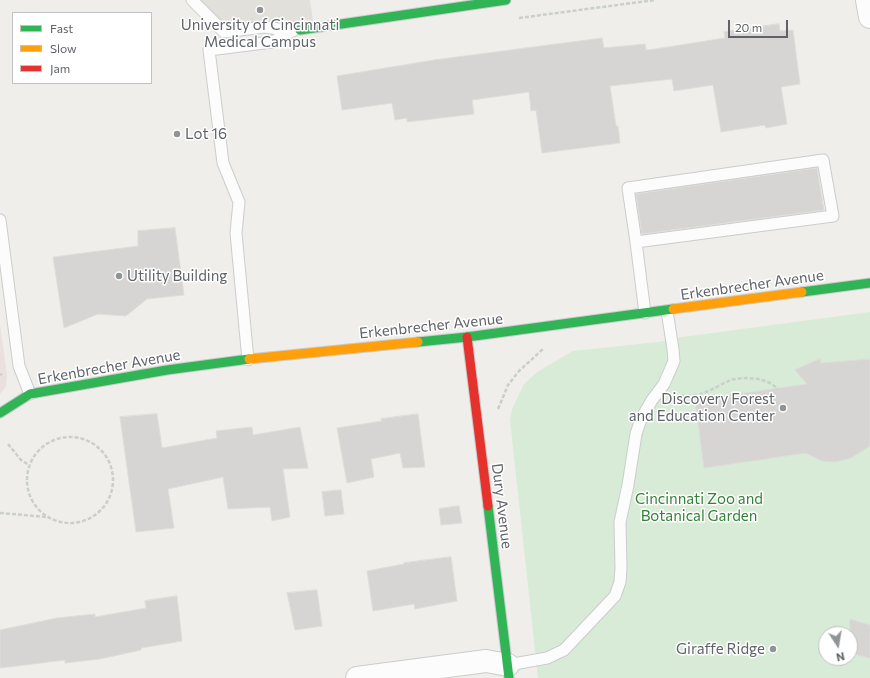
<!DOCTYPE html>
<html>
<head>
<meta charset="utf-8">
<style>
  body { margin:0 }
  #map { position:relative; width:870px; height:678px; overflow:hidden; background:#efeeea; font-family:Commissioner,sans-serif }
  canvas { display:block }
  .legend { position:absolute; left:12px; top:12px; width:140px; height:72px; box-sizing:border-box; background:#fff; border:1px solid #bfc1c3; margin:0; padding:5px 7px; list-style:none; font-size:12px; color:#5f6368 }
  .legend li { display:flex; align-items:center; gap:8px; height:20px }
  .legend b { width:20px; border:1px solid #bfc1c3 }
  .north { position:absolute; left:818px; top:626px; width:40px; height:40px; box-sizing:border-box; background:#fff; border:1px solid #bfc1c3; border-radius:50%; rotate:168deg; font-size:11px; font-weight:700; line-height:16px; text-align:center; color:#5f6368 }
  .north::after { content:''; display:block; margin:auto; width:14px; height:18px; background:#919496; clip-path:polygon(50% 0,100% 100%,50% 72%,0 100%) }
  .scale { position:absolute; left:728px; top:20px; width:60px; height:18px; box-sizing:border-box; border:2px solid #5f6368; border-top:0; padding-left:5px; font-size:12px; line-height:14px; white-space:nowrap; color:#5f6368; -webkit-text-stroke:3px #fff; paint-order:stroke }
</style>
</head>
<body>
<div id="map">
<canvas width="870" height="678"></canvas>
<ul class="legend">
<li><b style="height:5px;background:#30b455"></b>Fast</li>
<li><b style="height:5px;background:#ff9f0a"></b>Slow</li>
<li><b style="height:5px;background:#e5322d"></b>Jam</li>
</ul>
<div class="north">N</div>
<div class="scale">20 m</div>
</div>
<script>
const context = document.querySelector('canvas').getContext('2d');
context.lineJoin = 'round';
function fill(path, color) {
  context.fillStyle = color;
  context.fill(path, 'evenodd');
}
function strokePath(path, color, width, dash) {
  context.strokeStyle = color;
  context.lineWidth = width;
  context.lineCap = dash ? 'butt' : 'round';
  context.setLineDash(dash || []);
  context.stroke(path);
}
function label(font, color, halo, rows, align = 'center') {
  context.font = font + ' Commissioner,sans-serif';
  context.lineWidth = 3;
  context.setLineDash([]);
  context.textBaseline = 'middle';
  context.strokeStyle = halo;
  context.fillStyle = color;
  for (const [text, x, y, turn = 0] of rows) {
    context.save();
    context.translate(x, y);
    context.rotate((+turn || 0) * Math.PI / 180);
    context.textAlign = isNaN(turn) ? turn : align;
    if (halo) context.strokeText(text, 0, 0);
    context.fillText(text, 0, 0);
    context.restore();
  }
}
const education = new Path2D(`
  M197,0H310L313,21L232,32Z`);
const medical = new Path2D(`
  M0,325L7,375L6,386L0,394Z`);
const green = new Path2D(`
  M870,312V678H538L510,420L512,409L524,384L537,372L573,351L658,342L682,337ZM826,634H850V658H826Z`);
const building = new Path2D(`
  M779,24L780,31L793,30L800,84L781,87L787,124L766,128L765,125L721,132L713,85L674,91L672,79L610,86L616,126H618L620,143L542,153L536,110L531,111L529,92L472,100L474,114L407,122V118L395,120L392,103L342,110L337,76L434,60L602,38L604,48L645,44L646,50L655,49L725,38L724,32Z
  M817,168L824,210L642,234L636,194Z
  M175,228L184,295L147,299L126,316L98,314L64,328L53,257L138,246V231Z
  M820,359L821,363L870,359V446L851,458L835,462L822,461L806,453L704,468L695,400L807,384L795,370Z
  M157,414L162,448L217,438L216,431L252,427L253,435L300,427L308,468L283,469L290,517L272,521L270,507L228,509L223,477L168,489L174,528L136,532L120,417Z
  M418,414L425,467L403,468L400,453L371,459L374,477L347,483L337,428L382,421L381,419Z
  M341,490L344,514L325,516L322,492Z
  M459,506L462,523L441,525L439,509Z
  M451,557L457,601L415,609L414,604L373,611L367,571L404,564V563Z
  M317,590L322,626L295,630L287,593Z
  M177,596L182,641L141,648V650L100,659L65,663V660L0,668V630L57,618L95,614V617L146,608L145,601Z
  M850,619L870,625V658L850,653Z`);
const path = new Path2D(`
  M519,18L655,0
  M0,375L2,374
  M681,396C687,395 694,396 700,394C711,391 721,384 731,380C747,376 767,378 778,389
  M498,409L508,385L519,371L543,349
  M27 480a43 43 0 1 1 86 0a43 43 0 1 1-86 0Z
  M8,444L21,460L29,465
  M0,513L47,517`);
const lane = new Path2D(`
  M192,0L224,32L264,27L293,31
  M0,220L19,366L30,394
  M636,242L628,188L823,160L833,216L636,242L645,313
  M248,360L236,233L239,202L223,163L209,50L272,42L292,31
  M508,665L547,658L564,650L615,596L620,582L621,568L620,522L628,485L636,434L641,419L652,400L664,384L674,361L673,349L667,311`);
const street = new Path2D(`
  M867,0L870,17
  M357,678L486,661L508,665`);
const fast = new Path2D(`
  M300,30L506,0
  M802,292L870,283
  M418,342L467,337L673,309
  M0,413L30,394L167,370L249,359
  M488,506L509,678`);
const slow = new Path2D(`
  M673,309L802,292
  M249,359L418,342`);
const jam = new Path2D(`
  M467,337L488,506`);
const markers = [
  [260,10,4,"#919496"],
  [177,134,4,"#919496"],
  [119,276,4,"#919496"],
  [783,408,4,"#919496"],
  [773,649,4,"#919496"]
];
const poiNames = [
  ["University of Cincinnati",260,25,"center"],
  ["Medical Campus",260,42,"center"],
  ["Lot 16",185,134],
  ["Utility Building",127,276],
  ["Discovery Forest",775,399,"right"],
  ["and Education Center",775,416,"right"],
  ["Giraffe Ridge",765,649,"right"]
];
const streetNames = [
  ["Erkenbrecher Avenue",752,285,-8],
  ["Erkenbrecher Avenue",431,326,-6],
  ["Erkenbrecher Avenue",109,367,-10],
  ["Dury Avenue",502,506,83]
];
const parkNames = [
  ["Cincinnati Zoo and",699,499],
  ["Botanical Garden",699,516]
];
fill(education, '#e2e0da');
fill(medical, '#eae0de');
fill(green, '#d8ebd6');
fill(building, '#d6d5d3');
strokePath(building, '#deddd9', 1);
strokePath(lane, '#cbcccc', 13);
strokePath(street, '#cbcccc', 24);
strokePath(fast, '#cacacb', 11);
strokePath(slow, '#cacacb', 11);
strokePath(jam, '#cacacb', 11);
strokePath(path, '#cacfcc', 2.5, [4, 2]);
strokePath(lane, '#fdfcfc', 11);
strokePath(street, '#fdfcfc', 22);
strokePath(fast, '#30b455', 9);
strokePath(slow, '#ff9f0a', 9);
strokePath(jam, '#e5322d', 9);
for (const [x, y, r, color] of markers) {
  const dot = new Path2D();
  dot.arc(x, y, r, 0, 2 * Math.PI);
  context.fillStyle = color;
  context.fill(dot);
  strokePath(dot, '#fff', 1.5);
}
label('15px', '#5f6368', '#fff', poiNames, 'left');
label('15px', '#5f6368', '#fff', streetNames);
label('15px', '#348238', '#fff', parkNames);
</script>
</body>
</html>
